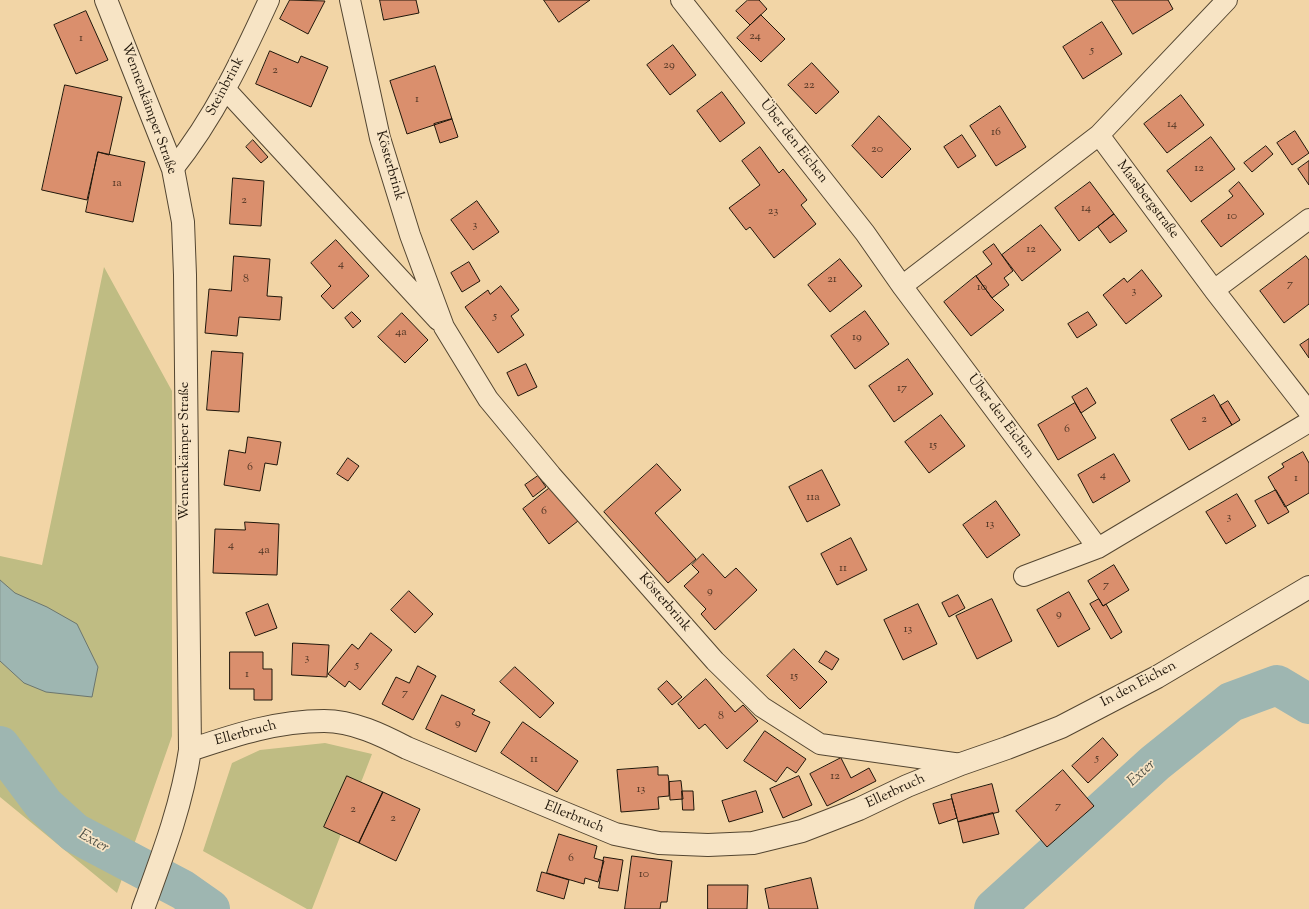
<!DOCTYPE html>
<html>
<head>
<meta charset="utf-8">
<style>
  body { margin:0 }
  canvas { display:block; background:#f2d5a6 }
</style>
</head>
<body>
<canvas width="1309" height="909"></canvas>
<script>
const context = document.querySelector('canvas').getContext('2d');
context.lineJoin = 'round';
function fill(path, color) {
  context.fillStyle = color;
  context.fill(path, 'evenodd');
}
function strokePath(path, color, width, dash) {
  context.strokeStyle = color;
  context.lineWidth = width;
  context.lineCap = dash ? 'butt' : 'round';
  context.setLineDash(dash || []);
  context.stroke(path);
}
function label(font, color, halo, rows, align = 'center') {
  context.font = font + ' "Sorts Mill Goudy",serif';
  context.lineWidth = 3.5;
  context.setLineDash([]);
  context.textBaseline = 'middle';
  context.strokeStyle = halo;
  context.fillStyle = color;
  for (const [text, x, y, turn = 0] of rows) {
    context.save();
    context.translate(x, y);
    context.rotate((+turn || 0) * Math.PI / 180);
    context.textAlign = isNaN(turn) ? turn : align;
    if (halo) context.strokeText(text, 0, 0);
    context.fillText(text, 0, 0);
    context.restore();
  }
}
const green = new Path2D(`
  M104,267L172,391V736L117,893L0,797V556L42,565Z
  M325,743L372,754L312,909H307L203,851L232,763L260,750Z`);
const water = new Path2D(`
  M0,580L15,593L47,607L77,624L98,667L92,697L46,692L24,683L0,661Z`);
const river = new Path2D(`
  M0,746L44,805L75,833L183,890L210,909
  M994,909L1155,763L1231,702L1277,685L1309,704`);
const building = new Path2D(`
  M290,0L325,1L308,34L280,19Z
  M380,0H416L419,13L384,20Z
  M544,0H590L559,22Z
  M748,0H759L767,9L750,25L736,11Z
  M1112,0H1168L1173,9L1133,34Z
  M86,11L108,60L76,74L54,25Z
  M761,15L785,39L761,62L737,38Z
  M1102,22L1122,54L1083,79L1063,47Z
  M673,45L696,75L670,95L647,65Z
  M270,51L298,63L301,56L328,67L311,107L256,84Z
  M812,63L839,92L816,114L788,85Z
  M435,66L452,119L407,134L390,81Z
  M65,85L122,97L109,155L98,152L87,200L42,190Z
  M722,92L745,123L720,142L697,111Z
  M1181,95L1204,125L1167,153L1144,124Z
  M1000,106L1026,147L996,166L970,126Z
  M879,116L911,149L882,178L852,146Z
  M452,119L458,137L440,143L434,124Z
  M1295,131L1309,153L1292,165L1277,143Z
  M962,135L976,156L958,168L944,147Z
  M1211,137L1235,169L1191,202L1167,171Z
  M253,140L268,157L261,163L246,147Z
  M1266,146L1273,154L1252,172L1244,163Z
  M760,147L779,173L783,169L807,200L801,205L816,224L774,258L750,227L746,230L729,208L760,185L742,161Z
  M98,152L145,162L133,222L86,212Z
  M1309,161V185L1298,169Z
  M233,178L264,181L261,226L230,224Z
  M1090,182L1114,214L1079,241L1055,208Z
  M1239,182L1264,214L1221,247L1201,221L1233,196L1229,191Z
  M477,201L499,232L473,250L451,220Z
  M1114,214L1127,231L1110,243L1098,227Z
  M1041,225L1061,250L1022,281L1002,255Z
  M336,240L369,276L333,309L321,296L331,286L311,263Z
  M994,244L1013,271L1004,278L1009,285L992,298L976,276L992,264L983,252Z
  M234,256L270,259L267,296L282,297L280,320L239,317L237,336L205,333L209,289L231,291Z
  M1306,256L1309,260V304L1284,323L1260,291Z
  M840,259L862,286L830,312L808,285Z
  M469,262L480,281L462,292L451,273Z
  M1142,270L1162,296L1126,324L1103,295L1124,278L1127,282Z
  M976,276L992,298L1004,310L971,336L944,302Z
  M501,286L519,310L511,316L524,335L498,353L465,307L488,290L490,294Z
  M865,311L889,344L855,369L831,336Z
  M352,312L361,321L353,328L345,318Z
  M1088,312L1097,325L1077,338L1068,324Z
  M402,313L428,340L405,363L378,337Z
  M1309,339V358L1300,345Z
  M212,351L243,353L239,412L207,410Z
  M908,359L933,394L894,422L869,386Z
  M526,364L537,387L518,396L507,373Z
  M1087,388L1096,403L1081,413L1072,397Z
  M1214,395L1232,425L1189,450L1171,420Z
  M1228,401L1240,420L1232,425L1220,406Z
  M1075,403L1096,438L1058,460L1038,425Z
  M941,415L965,446L929,473L905,442Z
  M248,437L281,442L277,465L265,463L260,491L224,485L229,450L245,453Z
  M1303,452L1309,463V493L1285,507L1268,477L1284,467L1282,464Z
  M1114,454L1130,481L1093,503L1078,475Z
  M348,458L359,466L348,481L337,474Z
  M657,464L681,490L655,513L696,559L668,583L604,512Z
  M822,470L840,505L807,522L789,487Z
  M538,476L546,487L533,497L525,485Z
  M551,487L578,521L549,544L523,509Z
  M1276,490L1289,512L1268,524L1255,501Z
  M1237,494L1256,526L1226,544L1206,512Z
  M996,501L1020,535L987,558L963,525Z
  M245,522L279,524L277,575L213,573L215,529L245,530Z
  M851,538L867,570L837,585L821,554Z
  M703,554L725,578L736,568L757,590L715,630L701,614L706,609L684,586L699,572L692,565Z
  M1114,565L1129,590L1103,606L1088,581Z
  M409,591L433,614L415,633L391,610Z
  M1069,592L1090,629L1058,647L1037,610Z
  M958,595L965,608L949,617L942,603Z
  M992,599L1012,641L977,659L956,616Z
  M1099,599L1103,606L1106,604L1122,632L1111,639L1090,604Z
  M268,604L277,628L255,636L246,613Z
  M918,604L937,644L903,660L884,620Z
  M371,633L392,650L360,690L349,681L345,687L328,674L352,644L358,649Z
  M293,643L329,645L327,677L292,675Z
  M794,649L827,682L800,709L767,676Z
  M826,651L839,659L832,670L819,662Z
  M230,652H263V669H272V700H254V689H230Z
  M418,666L436,676L413,720L382,704L396,677L409,683Z
  M515,667L554,703L540,718L500,682Z
  M706,679L735,712L743,705L758,721L727,749L705,724L699,729L678,704Z
  M667,681L682,697L672,705L658,689Z
  M442,695L475,710L472,714L490,722L476,752L426,729Z
  M523,722L578,761L557,792L501,753Z
  M765,731L806,759L796,773L787,767L776,782L744,761Z
  M1103,738L1118,755L1088,783L1072,766Z
  M841,758L851,778L869,768L876,781L827,806L810,774Z
  M658,767V775H668L669,782V796L658,797L659,809L621,812L617,770Z
  M1063,770L1094,806L1047,847L1016,811Z
  M347,776L383,792L359,843L324,827Z
  M799,776L812,805L783,818L770,789Z
  M681,781L683,799L670,800L669,782Z
  M992,784L999,812L958,822L951,795Z
  M682,791H693L694,810H683Z
  M756,791L763,812L729,822L722,801Z
  M383,792L420,809L396,861L359,843Z
  M952,799L957,818L939,824L933,804Z
  M993,813L999,834L963,843L958,822Z
  M559,834L597,846L594,858L604,861L598,882L585,878L584,884L547,873Z
  M632,856L672,861L667,902H661L660,909H625Z
  M604,857L623,860L618,891L599,888Z
  M542,872L569,880L564,899L537,891Z
  M811,878L818,909H769L765,889Z
  M708,885H748L747,909H708Z`);
const minor = new Path2D(`
  M350,0L380,138L410,235L444,327L488,399L551,475L715,661L762,707L820,744L961,764
  M681,0L865,233L902,286L1098,548
  M226,90L438,320
  M1099,135L1214,290L1309,412
  M173,169C214,118 242,59 269,0
  M902,286L1099,135L1227,0
  M1214,290L1309,219
  M1024,576L1098,548L1309,422`);
const tertiary = new Path2D(`
  M106,0L173,169L183,222L185,275L190,750C182,805 162,857 143,909
  M190,750C235,735 276,721 324,721C353,721 382,735 407,748L615,834L659,843L708,845L753,843L802,831L859,809L907,786L961,764L1007,748L1061,727L1157,677L1309,587`);
const numberNames = [
  ["24",755,37],
  ["1",81,39],
  ["5",1092,51],
  ["29",669,66],
  ["2",275,71],
  ["22",809,86],
  ["1",417,100],
  ["14",1172,125],
  ["16",996,133],
  ["20",877,150],
  ["12",1199,169],
  ["1a",117,184],
  ["2",244,201],
  ["14",1086,209],
  ["23",773,212],
  ["10",1232,217],
  ["3",475,226],
  ["12",1031,250],
  ["4",341,265],
  ["8",246,280],
  ["21",832,280],
  ["7",1290,285],
  ["10",982,288],
  ["3",1134,292],
  ["5",495,317],
  ["4a",401,333],
  ["19",857,338],
  ["17",902,389],
  ["2",1204,420],
  ["6",1067,430],
  ["15",933,446],
  ["6",250,468],
  ["4",1103,476],
  ["1",1296,479],
  ["11a",813,498],
  ["6",544,512],
  ["3",1229,518],
  ["13",990,525],
  ["4",231,546],
  ["4a",264,551],
  ["11",843,569],
  ["7",1106,586],
  ["9",710,592],
  ["9",1059,615],
  ["13",908,630],
  ["3",307,659],
  ["5",357,666],
  ["1",247,675],
  ["15",794,677],
  ["7",405,694],
  ["8",721,717],
  ["9",458,724],
  ["5",1097,759],
  ["11",534,760],
  ["12",835,777],
  ["13",641,790],
  ["7",1058,807],
  ["2",353,810],
  ["2",393,819],
  ["6",571,859],
  ["10",644,875]
];
const streetNames = [
  ["Steinbrink",226,87,-62],
  ["Wennenkämper Straße",148,109,70],
  ["Über den Eichen",793,142,52],
  ["Kösterbrink",389,166,74],
  ["Maasbergstraße",1147,200,53],
  ["Über den Eichen",1000,417,53],
  ["Wennenkämper Straße",186,451,-90],
  ["Kösterbrink",664,603,49],
  ["In den Eichen",1139,685,-28],
  ["Ellerbruch",246,734,-15],
  ["Ellerbruch",896,792,-25],
  ["Ellerbruch",574,818,22]
];
const waterNames = [
  ["Exter",1142,774,-42],
  ["Exter",93,842,29]
];
fill(green, '#bfbc83');
fill(water, '#9eb6b1');
strokePath(water, '#6c766e', 1);
strokePath(river, '#9eb6b1', 40);
fill(building, '#da8f6d');
strokePath(building, '#20160a', 1);
strokePath(minor, '#544631', 22);
strokePath(tertiary, '#544631', 24);
strokePath(minor, '#f7e4c5', 20);
strokePath(tertiary, '#f7e4c5', 22);
label('12px', '#4e3423', null, numberNames);
label('14px', '#20160a', '#f7e4c5', streetNames);
label('italic 15px', '#4c4e44', '#f7e4c5', waterNames);
</script>
</body>
</html>
